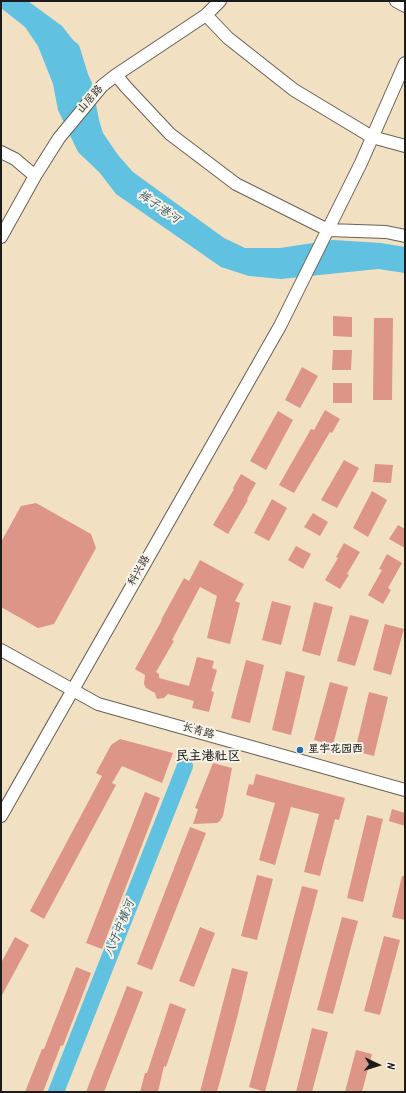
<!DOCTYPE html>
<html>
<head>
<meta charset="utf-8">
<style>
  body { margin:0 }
  #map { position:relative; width:406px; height:1093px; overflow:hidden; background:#f2e0c3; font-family:Kalam,sans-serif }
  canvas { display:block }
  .frame { position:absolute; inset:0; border:2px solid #1c1c1c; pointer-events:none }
  .north { position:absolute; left:358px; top:1045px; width:40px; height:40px; -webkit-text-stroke:3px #f7f3e8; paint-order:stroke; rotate:94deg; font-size:11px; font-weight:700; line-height:16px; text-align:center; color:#1c1c1c }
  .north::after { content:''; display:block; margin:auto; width:14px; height:18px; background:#1c1c1c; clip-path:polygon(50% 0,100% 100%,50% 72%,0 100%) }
</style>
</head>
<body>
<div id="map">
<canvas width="406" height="1093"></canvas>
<div class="frame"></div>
<div class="north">N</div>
</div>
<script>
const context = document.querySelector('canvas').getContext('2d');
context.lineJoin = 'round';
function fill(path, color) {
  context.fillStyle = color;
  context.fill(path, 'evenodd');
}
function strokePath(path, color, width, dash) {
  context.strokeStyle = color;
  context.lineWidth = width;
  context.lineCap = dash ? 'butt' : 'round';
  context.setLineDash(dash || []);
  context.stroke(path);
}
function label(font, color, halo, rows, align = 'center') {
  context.font = font + ' Kalam,"LXGW WenKai TC",sans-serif';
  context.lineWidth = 4;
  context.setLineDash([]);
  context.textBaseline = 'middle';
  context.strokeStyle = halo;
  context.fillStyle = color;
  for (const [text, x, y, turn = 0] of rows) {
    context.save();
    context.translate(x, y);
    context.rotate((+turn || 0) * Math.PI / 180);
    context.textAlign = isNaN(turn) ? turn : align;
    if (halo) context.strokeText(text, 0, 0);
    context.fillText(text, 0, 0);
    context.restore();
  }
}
const water = new Path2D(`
  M1,1H28L62,26L73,40L79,45L88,74L92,83L99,120L103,133L118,155L133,172L224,238L245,248H280L333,240L381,243L405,247V273L378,269L281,279L249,276L221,267L116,194L100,173L78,152L58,110L53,84L38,46L25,27L1,8Z`);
const river = new Path2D(`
  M56,1092L185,766`);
const building = new Path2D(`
  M333,316L352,317V337L333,336Z
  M374,318H393L392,400H373Z
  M333,350H352L351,370H332Z
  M302,367L318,376L300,408L285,400Z
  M333,383H352V403H333Z
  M325,410L340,419L332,433L330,432L294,493L279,485L311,429L314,430Z
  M278,411L293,420L266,470L250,461Z
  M344,460L359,468L337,508L321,500Z
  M375,464L393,465L391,483L373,482Z
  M241,474L256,483L247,499L248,500L228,534L213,525L234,489L233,488Z
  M372,491L387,500L368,537L353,528Z
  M272,499L287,508L269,541L254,533Z
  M36,503L91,534L96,548L54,624L38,628L1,607V542L21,506Z
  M313,513L328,522L320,536L304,527Z
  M398,525L405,529V548L389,539Z
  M344,543L360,552L347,574L349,575L340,589L325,580L338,558L336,557Z
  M296,546L311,554L303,569L288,560Z
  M387,554L402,563L388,588L391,590L383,604L368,595L382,570L379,569Z
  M200,560L244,584L235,601L240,603L230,644L207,638L217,596L200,587L172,640L174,641L156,672L159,674V678L189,686L197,657L214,661L212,668L217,670L211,691L214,692L209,712L192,708L194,701L168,694L164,698L157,699L155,693L146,688L144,684L145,675L135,669L162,620H161L184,578L189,581Z
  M272,601L291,606L281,645L262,640Z
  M314,602L333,607L320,656L302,651Z
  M350,615L369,620L355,666L337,661Z
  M385,624L404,629L391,675L373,670Z
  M246,660L264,665L250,723L231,718Z
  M286,671L305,676L291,735L272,730Z
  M330,682L348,687L333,745L314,740Z
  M369,692L388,697L374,756L355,751Z
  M120,739L173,753L162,783L122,766L112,783L116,785L44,919L30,911L102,776L96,773L111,745Z
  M213,763L232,768L223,816L220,821L217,823L193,824L198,809L195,808Z
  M256,774L345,798L339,820L335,819L320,876L304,872L319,814L291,807L275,865L259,860L275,803L246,795L249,784L253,785Z
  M145,792L160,798L102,949L86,943Z
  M392,809L405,813V826L389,821Z
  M367,815L383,819L363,902L347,898Z
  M190,827L206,833L152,970L137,964Z
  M257,875L273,879L257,940L241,936Z
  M402,876H405V920L392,917Z
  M302,886L318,890L265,1092L249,1087Z
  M342,917L358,921L333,1014L317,1010Z
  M200,927L215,933L194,987L179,981Z
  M384,936L400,940L380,1015L364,1011Z
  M15,937L29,945L1,997V963Z
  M76,967L91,973L63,1046L61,1045L43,1092H25L42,1049H44Z
  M232,968L248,972L237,1018L217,1092H200Z
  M127,986L143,992L104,1092H86Z
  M170,1003L186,1009L166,1067L164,1066L158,1092H140L145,1073H147Z
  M312,1028L328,1032L312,1092H296Z
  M356,1050L372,1054L362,1092H345Z`);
const minor = new Path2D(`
  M396,1L405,6
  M206,15L228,38L294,90L372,137L405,146
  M116,75L126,87L170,134L236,184L328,230L386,232L405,236
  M1,152L15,159L35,176
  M1,237L35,176L59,138L102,86L116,75L206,15L220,1
  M1,650L98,704L405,790
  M1,816L280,326L361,163L405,63`);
const markers = [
  [300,750,4,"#1f6fb2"]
];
const streetNames = [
  ["山居路",91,100,-49],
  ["科兴路",140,571,-60],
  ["长青路",198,732,16]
];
const poiNames = [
  ["星宇花园西",308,750]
];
const waterNames = [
  ["裤子港河",158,208,35],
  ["八圩中横河",121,929,-68]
];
const quarterNames = [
  ["民主港社区",208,758]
];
fill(water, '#61c1e0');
strokePath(river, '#61c1e0', 16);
fill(building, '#dd9587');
strokePath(minor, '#676156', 14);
strokePath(minor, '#fff', 12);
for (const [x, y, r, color] of markers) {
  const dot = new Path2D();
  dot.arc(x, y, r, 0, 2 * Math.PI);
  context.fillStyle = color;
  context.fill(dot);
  strokePath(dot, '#f7f3e8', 1.5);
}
label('11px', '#1c1c1c', '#f7f3e8', streetNames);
label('bold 11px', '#1c1c1c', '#f7f3e8', poiNames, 'left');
label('italic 12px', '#345661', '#f7f3e8', waterNames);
label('bold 13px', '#1c1c1c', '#f7f3e8', quarterNames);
</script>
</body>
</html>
